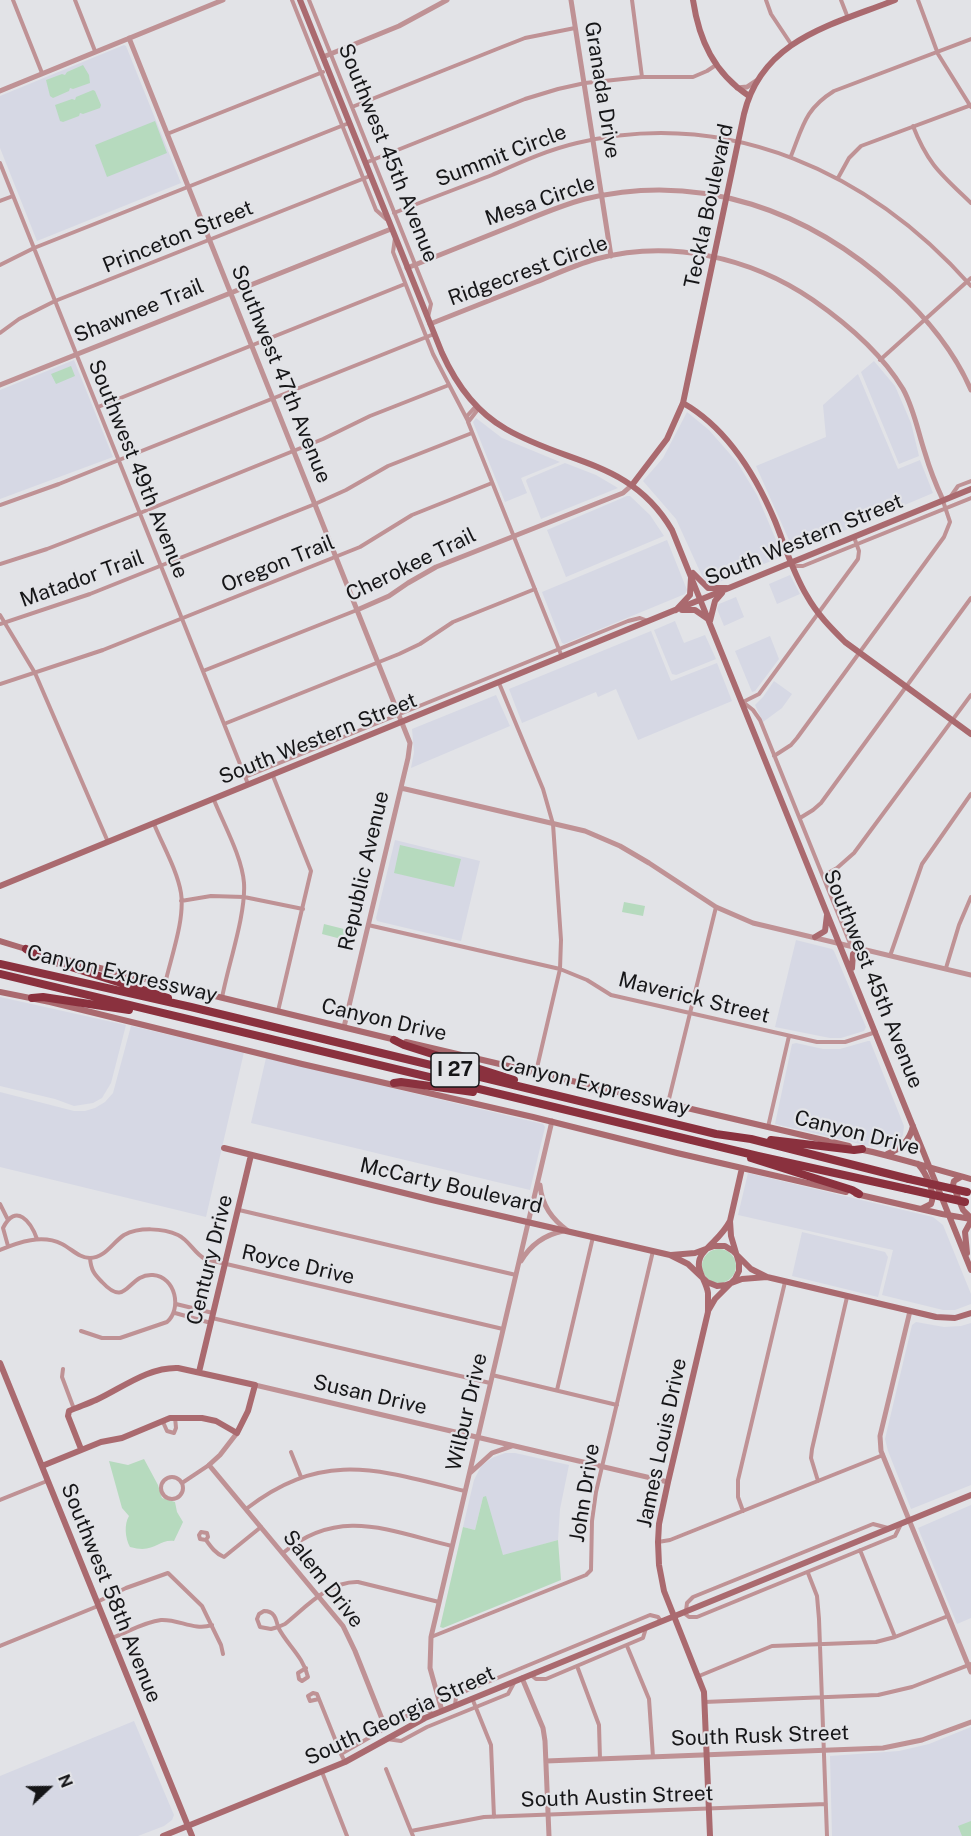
<!DOCTYPE html>
<html>
<head>
<meta charset="utf-8">
<style>
  body { margin:0 }
  #map { position:relative; width:971px; height:1836px; overflow:hidden; background:#e2e3e7; font-family:"Public Sans",sans-serif }
  canvas { display:block }
  .north { position:absolute; left:18px; top:1758px; width:60px; height:60px; -webkit-text-stroke:4px #e2e3e7; paint-order:stroke; rotate:68deg; font-size:16px; font-weight:700; line-height:24px; text-align:center; color:#161618 }
  .north::after { content:''; display:block; margin:auto; width:21px; height:27px; background:#161618; clip-path:polygon(50% 0,100% 100%,50% 72%,0 100%) }
</style>
</head>
<body>
<div id="map">
<canvas width="971" height="1836"></canvas>
<div class="north">N</div>
</div>
<script>
const context = document.querySelector('canvas').getContext('2d');
context.lineJoin = 'round';
function fill(path, color) {
  context.fillStyle = color;
  context.fill(path, 'evenodd');
}
function strokePath(path, color, width, dash) {
  context.strokeStyle = color;
  context.lineWidth = width;
  context.lineCap = dash ? 'butt' : 'round';
  context.setLineDash(dash || []);
  context.stroke(path);
}
function label(font, color, halo, rows, align = 'center') {
  context.font = font + ' "Public Sans",sans-serif';
  context.lineWidth = 4.5;
  context.setLineDash([]);
  context.textBaseline = 'middle';
  context.strokeStyle = halo;
  context.fillStyle = color;
  for (const [text, x, y, turn = 0] of rows) {
    context.save();
    context.translate(x, y);
    context.rotate((+turn || 0) * Math.PI / 180);
    context.textAlign = isNaN(turn) ? turn : align;
    if (halo) context.strokeText(text, 0, 0);
    context.fillText(text, 0, 0);
    context.restore();
  }
}
const built = new Path2D(`
  M124,45L126,46L181,183L37,241L0,148V96Z
  M74,360L113,457L0,499V390Z
  M874,361L895,386L911,423L919,456L899,464L861,372Z
  M858,374L898,469L920,460L933,493L796,551L793,549L756,466L826,437L823,405Z
  M687,412L709,430L737,462L757,495L782,554L781,557L712,585L706,582L702,576L676,519L643,481L663,458Z
  M476,418L502,438L560,462L521,478L527,493L505,502L473,422Z
  M565,463L596,475L618,488L541,519L526,481L527,479Z
  M627,496H630L650,515L664,536L566,577L547,530Z
  M667,540L687,590L685,594L564,644L562,643L542,592Z
  M790,575L800,594L777,604L769,584Z
  M736,597L744,617L724,626L717,609L719,604Z
  M675,621L684,643L705,635L716,659L676,675L672,674L654,630Z
  M651,631L671,681L717,663L732,701L638,740L616,689L598,697L596,692L522,723L509,689Z
  M770,636L779,659L755,691L752,692L735,651Z
  M774,681L792,694L782,708L763,722L755,705L763,697Z
  M496,695L510,726L411,768L414,752L412,729Z
  M395,840L480,861L461,941L377,921L376,918Z
  M796,940L832,949L834,951L866,1027L864,1031L841,1038H830L775,1027Z
  M0,997L126,1025L111,1083L102,1098L93,1103L74,1106L55,1099L0,1086Z
  M131,1026L244,1052L206,1217L0,1167V1092L74,1111H85L95,1108L105,1102L113,1093Z
  M868,1041H870L904,1126L903,1135L898,1143L889,1148L873,1147L775,1124L792,1044L796,1043L823,1049H840Z
  M266,1058L543,1124L545,1127L530,1190L251,1123Z
  M748,1173L933,1217L943,1225L971,1294V1304L955,1310H943L882,1295L893,1250L738,1215Z
  M802,1232L885,1252L888,1257L878,1297L792,1276Z
  M916,1322L944,1327L961,1326L971,1323V1485L911,1509L888,1451L885,1439L912,1325Z
  M505,1453H515L569,1465L560,1509L558,1540L503,1556L483,1497L475,1530L463,1527L474,1480L481,1466L492,1458Z
  M971,1505V1618L957,1624L918,1528Z
  M134,1721L171,1808L174,1815L172,1820L164,1826L138,1836H0V1776Z
  M971,1727V1836H832L830,1756L899,1751L929,1744Z`);
const green = new Path2D(`
  M83,65L89,75L90,83L73,89L70,88L69,91L53,98L50,96L46,80L62,74L65,75L67,72Z
  M93,90L95,91L101,105L100,108L83,114L80,113L79,116L63,122L60,121L55,105L72,99L75,100L76,97Z
  M155,121L167,153L107,177L95,145Z
  M71,366L75,376L56,384L51,374Z
  M400,845L461,859L454,887L394,873Z
  M624,902L645,906L643,916L622,912Z
  M324,924L352,931L349,941L322,934Z
  M702 1266a17 17 0 1 1 34 0a17 17 0 1 1-34 0Z
  M144,1459L158,1485L162,1498L175,1502L177,1512L183,1522L174,1541C158,1539 155,1554 130,1547C125,1538 124,1524 129,1516L122,1508L109,1461L128,1465Z
  M486,1496L503,1555L558,1540L561,1580L443,1628L440,1627L463,1527L475,1530L483,1497Z
  M971,1821V1836H962L958,1826Z`);
const minor = new Path2D(`
  M13,0L42,73
  M75,0L95,51
  M292,0L376,210L386,219
  M309,0L431,304L428,317
  M632,0L642,77
  M766,0L771,14L791,44
  M841,0L848,18
  M918,0L938,54L971,107
  M352,107L502,47L525,38L575,28
  M913,126C928,165 942,175 971,203
  M167,134L323,72
  M791,156C803,126 805,109 834,91L971,39
  M0,163L248,784
  M365,163L525,99L558,89L585,83L642,77H693L707,71L716,65
  M838,178L849,158L861,146L971,105
  M0,201L13,196
  M394,213C426,200 459,188 492,175C519,163 547,150 577,143C729,107 871,173 971,286
  M395,238L393,252L433,354L468,421
  M0,265L34,248L349,123
  M0,333L19,319L55,301L370,176
  M880,360L971,278
  M476,406L467,416L468,422L562,657
  M98,407L405,284
  M469,421L479,408
  M951,496L958,486L971,481
  M0,505L59,484L434,334
  M0,564L47,549L140,513L323,439L370,416L449,385
  M793,566H803L971,498
  M0,615L35,673L108,842
  M0,624L90,594L315,504L346,490L388,466L472,433
  M203,671L357,610
  M499,683L543,789L553,824L561,940L560,969L536,1072
  M0,684L103,650L360,547L412,515L492,483
  M224,724L399,654L420,644L453,622L535,589
  M774,756L791,745L797,738L944,537L950,522L943,501
  M273,776L311,871L278,1011
  M245,777L628,621L640,618L648,621
  M214,800C224,825 242,857 244,883C246,915 228,965 222,998
  M800,818L813,810L821,803L971,598
  M154,824C163,846 177,870 181,893C185,920 171,957 165,984
  M823,876L837,868L854,853L971,695
  M181,901L211,896L244,897L303,909
  M368,925L560,969L587,980L611,995L817,1042H845L876,1032
  M851,946L760,720L753,710L743,702L759,694L858,559L859,551L854,537
  M890,956L922,864L971,794
  M946,968L959,925L971,897
  M668,1103L716,907
  M768,1127L789,1036
  M0,1204L8,1220
  M239,1210L516,1275
  M8,1246L3,1228C16,1202 31,1222 37,1239
  M0,1250C19,1242 42,1234 62,1244C72,1249 79,1258 90,1258C105,1258 113,1242 124,1235C139,1227 163,1228 178,1235C189,1240 194,1253 205,1259L503,1329
  M176,1304L213,1313
  M175,1313L211,1323
  M212,1318L490,1383
  M81,1331L102,1338H120L167,1322C182,1309 176,1277 153,1275C127,1273 128,1310 102,1282C94,1274 91,1270 90,1258
  M63,1369L62,1377L74,1409
  M492,1375L617,1405
  M557,1390L593,1237
  M163,1422L167,1431L174,1433L176,1428L175,1417
  M291,1452L301,1477
  M161 1488a11 11 0 1 1 22 0a11 11 0 1 1-22 0Z
  M818,1481L811,1458L812,1449L847,1297
  M182,1483L209,1465
  M0,1500L47,1481
  M246,1509C324,1449 378,1470 465,1491
  M743,1511L738,1497V1480L785,1282
  M206,1540L200,1539L199,1535L201,1532L207,1533L208,1537L206,1540C211,1547 216,1554 224,1557L261,1527
  M658,1542L670,1540L883,1455
  M860,1550L895,1637
  M283,1553C339,1506 389,1531 452,1546
  M808,1573L817,1596L819,1619L827,1836
  M97,1602L126,1588L168,1573L202,1606L221,1645L223,1654
  M264,1611C274,1611 276,1618 278,1627L271,1629L260,1627L257,1619L259,1614Z
  M686,1611L687,1603L693,1597L873,1524L888,1528
  M684,1613L689,1617H697L895,1536L901,1524
  M431,1637L586,1575L591,1570L592,1521L596,1492L653,1251
  M112,1638C128,1632 144,1622 161,1620C179,1619 194,1631 212,1625
  M0,1646L98,1606
  M627,1646L649,1699L653,1757
  M577,1666L599,1725L600,1759
  M306,1668L298,1673L299,1679L302,1681L308,1677C303,1656 287,1645 278,1627L285,1624C306,1607 329,1581 358,1582L439,1602
  M531,1675L536,1679H546L643,1638L646,1628
  M699,1676L772,1646L876,1642L895,1637L948,1616
  M472,1698L491,1745L494,1817
  M319,1699L310,1701L308,1696L313,1693L317,1694L341,1754L345,1762
  M704,1702L878,1695L912,1687L971,1664
  M455,1705L456,1697L461,1693L650,1615L658,1617L661,1621
  M387,1739L401,1741L427,1727L508,1694L515,1681
  M341,1754L417,1710L427,1709L432,1714
  M386,1769L413,1836
  M322,1772L347,1836
  M411,1831L484,1817L826,1804`);
const tertiary = new Path2D(`
  M571,0L611,256
  M129,38L410,743L408,758L344,1027
  M323,57L399,26L447,0
  M737,88L747,87L756,81
  M0,91L223,0
  M407,268C444,253 480,239 517,224C539,215 562,205 585,199C701,171 810,211 895,289C927,318 954,351 971,390
  M430,324C466,310 501,296 536,282C556,274 575,265 596,259C670,239 750,257 813,300C846,323 882,354 903,389C914,409 918,432 925,453C930,470 936,485 943,500
  M0,385L391,229
  M357,610L389,596L408,583L436,567L623,493L632,485
  M401,788L585,831L620,846L649,863L716,907L753,923L971,975
  M540,1185C542,1206 552,1219 568,1231
  M521,1261C531,1244 544,1235 563,1231
  M910,1311L880,1436L881,1451L971,1672
  M255,1385L668,1482
  M237,1433L220,1455L209,1465L343,1626L355,1651L386,1729
  M470,1473L492,1453L512,1446
  M522,1678L543,1728L545,1741L549,1836
  M442,1711L430,1668L431,1637L552,1121
  M546,1761L883,1748L922,1740L971,1722`);
const secondary = new Path2D(`
  M300,0L442,353C456,384 476,412 506,429C568,465 631,460 672,530L971,1270
  M693,0C699,40 714,73 749,96
  M683,403C727,428 756,476 775,521C785,546 793,573 807,596C817,614 831,628 845,642L971,734
  M632,485L667,439L683,403L744,114C762,39 832,25 895,0
  M693,573L708,588H727
  M676,610L690,595L691,578
  M682,610H695L708,619
  M710,621L715,601L722,593
  M0,886L971,489
  M815,937L825,931L827,915
  M0,941L29,950
  M42,954L396,1040
  M852,968L853,954L861,949
  M0,992L50,1002L302,1064L533,1117L677,1153L846,1192
  M406,1042L849,1146
  M224,1148L432,1200L670,1255L688,1264L707,1282L717,1286L726,1285L742,1279L767,1277
  M859,1149C897,1157 933,1169 971,1179
  M887,1154C901,1149 910,1140 913,1126
  M918,1164C926,1173 936,1193 931,1204L921,1209
  M961,1177L954,1181L953,1185L963,1210L970,1217
  M856,1194L942,1214L971,1219
  M967,1253L965,1232L971,1221
  M671,1255L695,1253L714,1246H725L733,1251L751,1269L767,1277L936,1317L955,1318L971,1313
  M708,1311L715,1299L735,1279L739,1271V1263L731,1236L730,1221L742,1168
  M0,1363L192,1836
  M199,1372L251,1155
  M42,1466L101,1442L122,1438L170,1418H202L216,1421L237,1433L248,1411L255,1385L178,1368C148,1367 122,1388 96,1400C87,1404 78,1407 69,1411L68,1416L81,1449
  M163,1836L345,1762L425,1718L971,1495
  M710,1836L704,1692L664,1591L659,1565L658,1542L659,1524L668,1482L708,1312C708,1306 708,1299 708,1293C706,1279 692,1267 703,1253C713,1241 722,1236 730,1221`);
const motorway = new Path2D(`
  M26,949L40,957L168,998
  M0,964L191,1007L716,1134L751,1139L909,1179
  M0,974L758,1156L907,1189
  M32,998L43,997L129,1010
  M394,1040L404,1045L514,1080
  M394,1083L401,1082L473,1092
  M771,1140L854,1150L862,1149
  M751,1158L852,1190L859,1194`);
const motorwayBridge = new Path2D(`
  M909,1179L967,1192
  M907,1189L965,1202`);
const shields = [
  [455,1070,48]
];
const shieldNames = [
  ["I 27",455,1070]
];
const streetNames = [
  ["Granada Drive",602,90,81],
  ["Southwest 45th Avenue",388,153,68],
  ["Summit Circle",501,156,-21],
  ["Mesa Circle",540,201,-19],
  ["Teckla Boulevard",709,206,-78],
  ["Princeton Street",178,237,-22],
  ["Ridgecrest Circle",528,271,-20],
  ["Shawnee Trail",139,311,-22],
  ["Southwest 47th Avenue",281,374,68],
  ["Southwest 49th Avenue",138,469,68],
  ["South Western Street",804,540,-22],
  ["Oregon Trail",278,564,-22],
  ["Cherokee Trail",411,565,-26],
  ["Matador Trail",82,579,-20],
  ["South Western Street",318,739,-22],
  ["Republic Avenue",364,871,-77],
  ["Canyon Expressway",122,974,13],
  ["Southwest 45th Avenue",873,979,68],
  ["Maverick Street",694,998,14],
  ["Canyon Drive",384,1020,13],
  ["Canyon Expressway",595,1086,14],
  ["Canyon Drive",857,1133,14],
  ["McCarty Boulevard",451,1186,13],
  ["Century Drive",210,1260,-76],
  ["Royce Drive",298,1265,13],
  ["Susan Drive",370,1395,13],
  ["Wilbur Drive",467,1412,-77],
  ["James Louis Drive",662,1443,-78],
  ["John Drive",585,1493,-81],
  ["Salem Drive",323,1579,52],
  ["Southwest 58th Avenue",111,1593,68],
  ["South Georgia Street",400,1716,-25],
  ["South Rusk Street",760,1736,-2],
  ["South Austin Street",617,1797,-2]
];
fill(built, '#d6d8e4');
fill(green, '#b6dabe');
strokePath(minor, '#bf9295', 4);
strokePath(tertiary, '#bf9295', 5);
strokePath(secondary, '#aa6a6f', 6);
strokePath(motorway, '#8a313e', 8);
strokePath(motorwayBridge, '#8a313e', 8);
for (const [x, y, w] of shields) {
  const box = new Path2D();
  box.roundRect(x - w / 2, y - 17, w, 34, 4.5);
  context.fillStyle = '#e2e3e7';
  context.fill(box);
  strokePath(box, '#161618', 1.5);
}
label('bold 20px', '#161618', null, shieldNames);
label('21px', '#161618', '#e2e3e7', streetNames);
</script>
</body>
</html>
